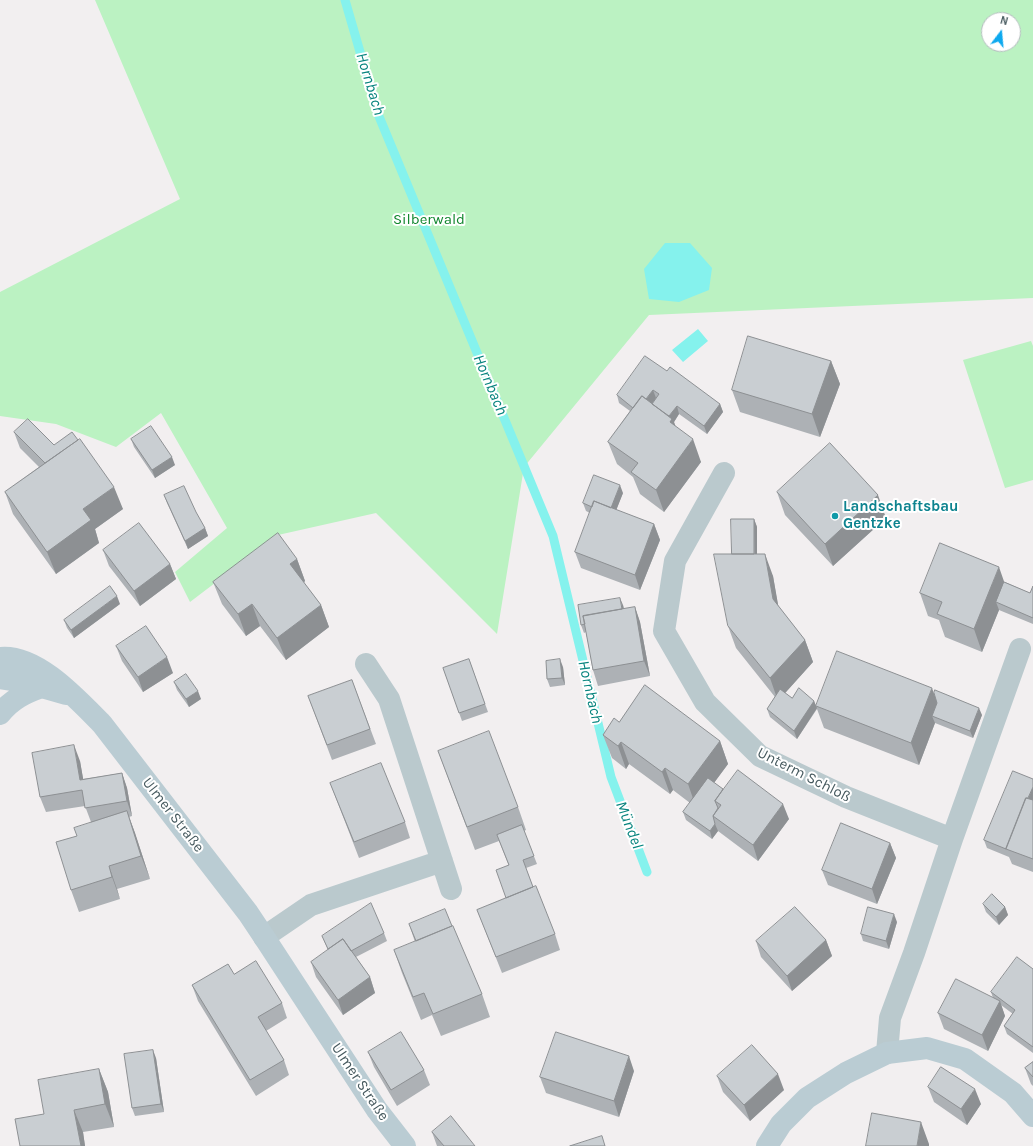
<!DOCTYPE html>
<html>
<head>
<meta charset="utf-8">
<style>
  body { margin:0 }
  #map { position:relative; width:1033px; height:1146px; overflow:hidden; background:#f2eff0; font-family:Karla,sans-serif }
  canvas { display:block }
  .north { position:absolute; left:981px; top:12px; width:40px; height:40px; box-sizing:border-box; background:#fff; border:1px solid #b5bdbf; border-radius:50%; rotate:16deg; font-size:11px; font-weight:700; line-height:16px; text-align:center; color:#46595e }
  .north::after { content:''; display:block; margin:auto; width:14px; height:18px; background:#0da9ef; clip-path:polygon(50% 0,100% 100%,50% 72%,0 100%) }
</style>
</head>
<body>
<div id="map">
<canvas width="1033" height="1146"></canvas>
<div class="north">N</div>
</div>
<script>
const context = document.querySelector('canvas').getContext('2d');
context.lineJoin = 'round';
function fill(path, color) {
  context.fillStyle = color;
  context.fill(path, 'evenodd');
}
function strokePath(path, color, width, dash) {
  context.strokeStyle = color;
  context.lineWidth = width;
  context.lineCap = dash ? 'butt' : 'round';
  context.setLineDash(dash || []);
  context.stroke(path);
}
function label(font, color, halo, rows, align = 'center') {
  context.font = font + ' Karla,sans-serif';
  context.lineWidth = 4;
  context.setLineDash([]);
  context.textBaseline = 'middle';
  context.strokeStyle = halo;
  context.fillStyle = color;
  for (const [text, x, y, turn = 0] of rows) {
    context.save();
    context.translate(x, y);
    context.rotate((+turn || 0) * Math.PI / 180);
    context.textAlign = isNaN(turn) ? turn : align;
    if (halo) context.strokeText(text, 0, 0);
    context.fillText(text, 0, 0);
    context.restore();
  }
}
const green = new Path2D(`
  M95,0H1033V298L649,315L524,467L497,634L376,513L278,535L190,602L175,572L227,528L161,413L116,447L56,424L0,416V292L180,199ZM989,20H1013V44H989Z
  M1031,341L1033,346V480L1005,488L963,360Z`);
const water = new Path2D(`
  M665,243H690L712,268L709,290L679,302L649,299L644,269Z
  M698,329L708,341L683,362L672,350Z`);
const stream = new Path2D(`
  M345,0L378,114L553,536L611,777L647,872`);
const street = new Path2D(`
  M724,473L675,561L664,631L705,702L760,756L846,797L952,839
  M366,664L389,699L451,889
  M264,937L311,905L442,861
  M887,1053L890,1018L914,953L952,839L1020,649`);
const secondary = new Path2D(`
  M0,658C37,654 78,700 102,724L248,913L264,937L377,1110L405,1146
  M0,678L24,682L66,694
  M0,714C12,699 25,693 42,687
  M767,1146L781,1124L807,1098L846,1073L887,1053L927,1048L965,1059L1013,1093L1033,1116`);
const wall = new Path2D(`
  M831,361L840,384L820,437L740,412L732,390Z
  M667,371L720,404L723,412L707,434L679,414L674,422L675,427L701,462L664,512L640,494L633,477L617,464L608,442L630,411L619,403L617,395Z
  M14,432L54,445L123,509L95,529L99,543L56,574L13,514L5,492L39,467L20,448Z
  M131,439L175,465L155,478L134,447Z
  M777,492L886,518L833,566L785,515Z
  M623,493L616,510L654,524L660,540L640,590L581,568L575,552L590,513L586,511L583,503Z
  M164,495L205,528L208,536L188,549L167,503Z
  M754,519L757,527V554L773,576L778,606L805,640L813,662L785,693L792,698L814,701L816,706L934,693L982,715L973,738L935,723L919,765L824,728L817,709L797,739L770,717L767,709L775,697L736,648L728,626L732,554Z
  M103,550L170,564L176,579L140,606L109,566Z
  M297,559L305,581L304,583L321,605L329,627L286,660L260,626L246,636L222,604L213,582Z
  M1005,582L1030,593L1033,586V624L999,610L982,652L945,637L939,620L928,616L920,593Z
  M120,604L74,638L67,628L64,620Z
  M623,605L624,609L635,607L640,622L650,676L598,686L593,670L586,632L584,633L581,625Z
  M116,646L173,673L143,692L122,661Z
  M469,659L488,712L462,721L443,668Z
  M563,667L565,685L550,687L547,679Z
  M352,680L376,744L332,760L308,696Z
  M174,682L201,699L189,707L177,690Z
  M619,722L720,741L728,764L714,783L723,789L789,819L758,861L718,831L712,839L686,820L683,812L690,803L673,790L670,794L629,764L626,769L612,758L603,735Z
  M438,751L518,807L526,830L524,831L537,864L526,868L533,887L555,934L560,950L502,973L477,910L506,898L509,866L499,841L475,850Z
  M80,761L83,779L122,773L127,788L132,816L129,817L135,833L150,879L117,889L120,899L79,912L71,890L77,836L91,822L85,806L46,812L40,797Z
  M1033,779V872L1012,864L1009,857L987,848L984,840Z
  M330,783L405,822L410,838L359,858Z
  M890,843L896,858L877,904L828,885L822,870Z
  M983,904L1005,907L1008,915L999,925L986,912Z
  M897,922L889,949L863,941L861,934Z
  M409,924L482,994L490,1017L441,1036L432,1015L421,1020L402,973L394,950L415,942Z
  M384,933L387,941L356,957L370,977L375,993L343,1015L316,977L311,962L328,950L322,936Z
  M826,940L832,956L792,991L761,957L756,941Z
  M1033,969V1053L1007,1034L1004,1026L1013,1014L1001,1005L1005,1016L988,1051L944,1029L938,1013L993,998L991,992Z
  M234,974L282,1003L287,1018L266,1031L284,1060L289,1075L256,1096L198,1001L192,985Z
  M368,1052L424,1070L430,1085L397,1106L374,1067Z
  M156,1058L164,1112L135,1116L132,1108Z
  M1033,1062V1086L1031,1084L1025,1068Z
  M99,1069L108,1092L114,1127L83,1132L85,1146H20L44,1114Z
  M634,1071L619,1117L546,1093L540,1077Z
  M717,1076L784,1090L750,1121L723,1092Z
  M928,1087L981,1104L967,1125L934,1102Z
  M432,1132L475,1146H437Z`);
const shadedWall = new Path2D(`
  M831,361L840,384L820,437L812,414Z
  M653,390L656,398L641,419L638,411Z
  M720,404L723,412L707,434L704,426Z
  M677,406L679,414L674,422L681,441L664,423Z
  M693,439L701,462L664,512L656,490Z
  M172,457L175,465L155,478L152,470Z
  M620,485L623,493L612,521L609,513Z
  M114,487L123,509L95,529L99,543L56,574L47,552L83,509Z
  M878,495L886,518L833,566L825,544Z
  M754,519L757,527V576L755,568Z
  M654,524L660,540L640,590L635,575Z
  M205,528L208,536L188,549L185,541Z
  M765,554L773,576L781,621L773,599Z
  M297,559L305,581L298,587L290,564Z
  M170,564L176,579L140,606L134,591Z
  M999,567L1007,590L996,602L999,610L982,652L974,629Z
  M117,596L120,604L74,638L71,630Z
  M620,598L623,605L627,625L624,617Z
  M252,604L260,626L246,636L238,614Z
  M321,605L329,627L286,660L277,638Z
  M635,607L640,622L650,676L644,661Z
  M805,640L813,662L778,701L770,678Z
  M167,657L173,673L143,692L138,677Z
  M560,659L563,667L565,685L562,678Z
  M932,688L940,711L932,716L935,723L919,765L911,743Z
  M198,691L201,699L189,707L186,699Z
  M814,701L817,708L797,739L794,731Z
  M979,708L982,715L973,738L970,731Z
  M720,741L728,764L696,807L688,784Z
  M621,742L629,764L626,769L618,746Z
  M74,745L80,761L86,795L80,780Z
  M665,768L673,790L670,794L662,772Z
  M122,773L127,788L132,816L127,801Z
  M1033,787V802L1008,849Z
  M783,804L789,819L758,861L753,845Z
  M127,811L135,833L150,879L141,856Z
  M715,824L718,831L712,839L710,831Z
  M890,843L896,858L877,904L872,889Z
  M109,866L117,889L120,899L112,877Z
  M1005,907L1008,915L999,925L996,917Z
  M894,914L897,922L889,949L886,941Z
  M826,940L832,956L792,991L787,976Z
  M370,977L375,993L343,1015L338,1000Z
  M1000,1001L1005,1016L988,1051L982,1035Z
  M153,1050L156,1058L164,1112L161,1104Z
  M629,1056L634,1071L619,1117L614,1101Z
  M99,1069L108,1092L114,1127L105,1104Z
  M778,1074L784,1090L750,1121L744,1105Z
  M975,1089L981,1104L967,1125L961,1109Z
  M74,1110L83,1132L85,1146H81Z
  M921,1122L929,1144V1146H917Z`);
const building = new Path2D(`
  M748,336L831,361L812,414L732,390Z
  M645,356L667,371L670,367L720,404L704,426L677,406L669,416L652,404L659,394L653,390L646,399L642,396L633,408L617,395Z
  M642,396L672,419L670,422L693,439L656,490L631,472L638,463L608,442Z
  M28,419L54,445L72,432L78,440L45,463L14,432Z
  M151,426L172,457L152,470L131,439Z
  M80,439L114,487L83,509L91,520L47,552L5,492Z
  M830,443L878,495L825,544L777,492Z
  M594,475L620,485L611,508L594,501L592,507L583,503Z
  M184,486L196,512L205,528L185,541L164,495Z
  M594,501L654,524L635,575L575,552Z
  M731,519H754V554H732Z
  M139,523L170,564L134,591L103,550Z
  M278,533L297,559L290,564L321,605L277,638L252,604L238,614L213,582Z
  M940,543L999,567L974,629L937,614L942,602L920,593Z
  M714,554H765L773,599L805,640L770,678L728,626Z
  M1004,582L1030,593L1033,586V618L996,602Z
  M110,586L117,596L71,630L64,620Z
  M620,598L622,609L583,616L585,624L581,625L578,605Z
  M635,607L644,661L593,670L583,616Z
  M146,626L167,657L138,677L116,646Z
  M837,651L932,688L911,743L816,706Z
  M469,659L485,704L459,713L443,668Z
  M560,659L562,678L547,679L546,661Z
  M186,674L198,691L186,699L174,682Z
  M352,680L370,729L327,745L308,696Z
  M645,685L720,741L688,784L665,768L662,772L621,742L618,746L603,735L614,718L619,722Z
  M799,688L814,701L794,731L767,709L780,689L792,698Z
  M935,690L979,708L970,731L932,716L937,703L934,693Z
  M489,731L518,807L467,827L438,751Z
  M74,745L80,780L122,773L127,801L85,808L82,790L40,797L32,753Z
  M381,763L405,822L354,842L330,783Z
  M738,770L783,804L753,845L713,816L721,805L715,801Z
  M1013,771L1033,779V787L1028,798H1026L1006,849L984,840Z
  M708,778L723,789L715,801L718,808L713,816L715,824L710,831L683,812Z
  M1026,798L1033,800V859L1006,849Z
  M127,811L141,856L109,866L112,877L71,890L56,842L77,836L74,828Z
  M841,823L890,843L872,889L822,870Z
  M522,825L534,856L523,860L533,887L506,898L496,870L509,865L497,835Z
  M536,886L555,934L496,957L477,910Z
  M992,894L1005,907L996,917L983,904Z
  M371,903L384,933L351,951L343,939L328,949L322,936Z
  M795,907L826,940L787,976L756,941Z
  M868,907L894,914L886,941L861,934Z
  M445,909L452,926L416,941L409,924Z
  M453,926L482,994L433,1014L424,993L413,997L394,950Z
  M343,939L370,977L338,1000L311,962Z
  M1017,957L1033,969V1047L1004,1026L1015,1010L991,992Z
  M256,961L282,1003L258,1017L284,1060L250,1080L192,985L228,964L234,974Z
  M956,979L1000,1001L982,1035L938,1013Z
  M401,1032L424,1070L391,1090L368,1052Z
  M556,1032L629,1056L614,1101L540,1077Z
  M752,1045L778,1074L744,1105L717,1076Z
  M153,1050L161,1104L132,1108L124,1054Z
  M1033,1062V1077L1025,1068Z
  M941,1067L975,1089L961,1109L928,1087Z
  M99,1069L105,1104L74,1110L81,1146H20L15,1119L44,1114L38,1080Z
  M872,1113L921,1122L917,1146H866Z
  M451,1116L475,1146H444L432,1132Z
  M602,1136L605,1146H570Z`);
const markers = [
  [835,516,4,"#0f9aa8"]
];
const parkNames = [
  ["Silberwald",429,220]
];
const cultureNames = [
  ["Landschaftsbau",843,507],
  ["Gentzke",843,524]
];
const streetNames = [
  ["Unterm Schloß",804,775,27],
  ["Ulmer Straße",173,815,52],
  ["Ulmer Straße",360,1082,56]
];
const waterNames = [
  ["Hornbach",370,84,73],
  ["Hornbach",490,385,67],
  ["Hornbach",590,692,77],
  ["Mündel",629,825,69]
];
fill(green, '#bbf2c2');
fill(water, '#85f2ed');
strokePath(stream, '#85f2ed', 9);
strokePath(street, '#bac9cd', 22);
strokePath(secondary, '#baccd3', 22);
fill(wall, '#adb1b5');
fill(shadedWall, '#8d9093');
fill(building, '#c9ced2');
strokePath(building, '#8d9093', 1);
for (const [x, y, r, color] of markers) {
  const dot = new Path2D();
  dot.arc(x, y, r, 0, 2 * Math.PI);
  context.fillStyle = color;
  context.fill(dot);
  strokePath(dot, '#fff', 1.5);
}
label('15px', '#11862e', '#fff', parkNames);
label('bold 15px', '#0d838f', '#fff', cultureNames, 'left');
label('15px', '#46595e', '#fff', streetNames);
label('italic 16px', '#07847e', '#fff', waterNames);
</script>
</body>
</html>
